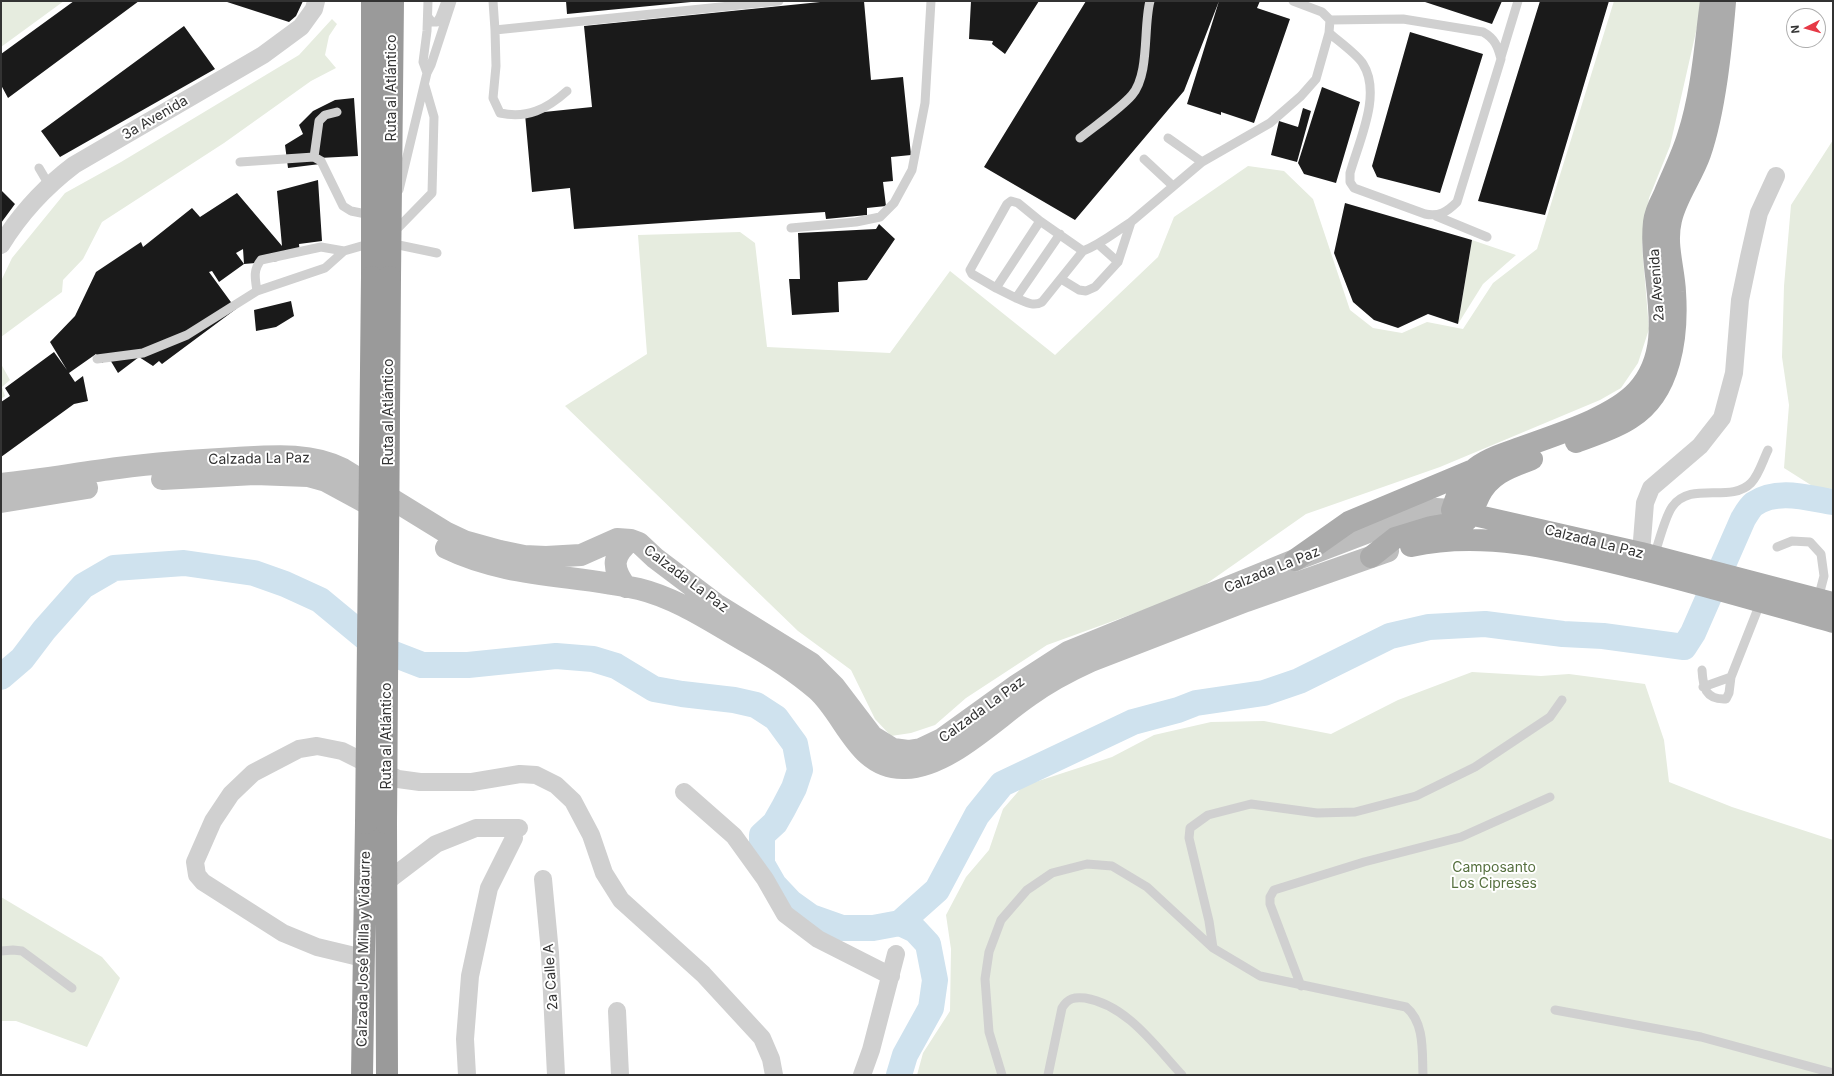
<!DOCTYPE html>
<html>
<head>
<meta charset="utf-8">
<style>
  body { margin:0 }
  #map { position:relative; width:1834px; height:1076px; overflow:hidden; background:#fff; font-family:Inter,sans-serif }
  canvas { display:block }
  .frame { position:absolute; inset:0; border:2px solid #333; pointer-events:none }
  .north { position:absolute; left:1786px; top:8px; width:40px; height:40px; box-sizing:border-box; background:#fff; border:1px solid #adadad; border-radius:50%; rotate:264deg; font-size:11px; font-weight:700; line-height:16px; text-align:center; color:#333 }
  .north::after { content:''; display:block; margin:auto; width:14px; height:18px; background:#e63946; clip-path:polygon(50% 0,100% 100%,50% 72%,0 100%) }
</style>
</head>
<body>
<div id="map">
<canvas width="1834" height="1076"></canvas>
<div class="frame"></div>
<div class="north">N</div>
</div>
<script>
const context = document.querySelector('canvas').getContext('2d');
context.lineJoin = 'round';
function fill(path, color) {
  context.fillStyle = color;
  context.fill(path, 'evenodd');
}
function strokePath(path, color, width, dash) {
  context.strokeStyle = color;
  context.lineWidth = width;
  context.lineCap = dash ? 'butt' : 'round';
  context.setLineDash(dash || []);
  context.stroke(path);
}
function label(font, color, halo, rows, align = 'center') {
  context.font = font + ' Inter,sans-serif';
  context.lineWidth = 4;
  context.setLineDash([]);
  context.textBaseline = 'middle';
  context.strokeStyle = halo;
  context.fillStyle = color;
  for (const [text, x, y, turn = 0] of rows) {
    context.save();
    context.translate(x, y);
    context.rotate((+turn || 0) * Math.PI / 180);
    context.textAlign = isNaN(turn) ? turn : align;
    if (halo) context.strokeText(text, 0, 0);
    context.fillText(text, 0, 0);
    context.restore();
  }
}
const green = new Path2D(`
  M1,1H64L1,47Z
  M1614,1H1703L1670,146L1649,198L1642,245L1649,329L1638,363L1621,388L1600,400L1440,467L1306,514L1196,591L1047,645L966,698L935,725L911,733L891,736L875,719L851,670L798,631L565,406L647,354L638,235L740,232L755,243L767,347L890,353L950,271L1055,355L1158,257L1174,217L1248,166L1284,171L1313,199L1350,310L1373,328L1402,333L1427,322L1463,329L1493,283L1537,249Z
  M332,19L337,24L329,36L325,55L336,68L311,81L224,143L102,222L83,259L63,280L62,292L1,337V281L12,258L65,193L121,162L299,55Z
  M1833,140V489L1814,487L1784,468L1789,405L1782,357L1784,286L1791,205Z
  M1472,240L1516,255L1483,284L1458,324Z
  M1,364L10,380L2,387L5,396L1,399Z
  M1472,672L1541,676L1569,674L1645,684L1664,740L1669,782L1732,807L1833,840V1075H917L923,1053L950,1011L951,949L946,915L966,877L989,850L1003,809L1023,786L1112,757L1154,735L1211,722L1264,721L1331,734L1398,700Z
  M1,897L102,957L120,978L87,1047L16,1021H1Z`);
const river = new Path2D(`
  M1,677L22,659L44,630L83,586L114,568L184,563L254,573L285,584L320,600L378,648L422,665H468L556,656L593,659L616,666L654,689L682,694L734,700L756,705L776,718L795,744L800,770L794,788L783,809L775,823L762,835V864L774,885L790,902L811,917L842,928H873L900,923L937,890L977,815L1002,784L1133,722L1178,710L1196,703L1264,693L1299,681L1390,636L1429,627L1485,624L1563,634L1603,636L1684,647L1693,633L1743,519C1746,514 1750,507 1754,504C1777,488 1808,498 1833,502
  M899,1075L905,1055L931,1008L935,980L928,944L915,930L900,923`);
const building = new Path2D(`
  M74,1H139L8,98L1,85V54Z
  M224,1H303L296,16L289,22Z
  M566,1H691V2L567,14Z
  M830,1H864L871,80L903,77L911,155L891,157L893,181L883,182L886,206L867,208V215L826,219L825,212L574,229L570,188L532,192L525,114L592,107L584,26Z
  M971,1H1039L1005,54L992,44L993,41L969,39Z
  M1086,1H1219L1184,91L1075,220L984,167Z
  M1219,1H1260L1257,8L1290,19L1254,123L1221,112V115L1187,104Z
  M1422,1H1502L1492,24Z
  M1540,1H1609L1545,215L1478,201Z
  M184,26L215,69L60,157L41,131Z
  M1410,32L1483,54L1440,193L1377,177L1372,166Z
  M1322,87L1360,102L1336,183L1304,174L1298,163Z
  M354,98L358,156L319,158L320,164L288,168L285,145L303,134L299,125L313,111L335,100Z
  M1303,108L1311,111L1297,162L1271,155L1279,121L1298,127Z
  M318,180L322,241L299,244L300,255L277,256L278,261L244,264L219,282L212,271L209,272L236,309L162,364L159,361L153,366L139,357L118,373L109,358L102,363L96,354L69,373L75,382L83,376L88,401L74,404L1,457V402L10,396L5,388L54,352L67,370L50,342L75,316L96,272L141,242L143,247L192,208L200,217L237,193L282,246L277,191ZM243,249L244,264L236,253Z
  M1,190L15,204L1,223Z
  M1345,203L1472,240L1458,324L1428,314L1398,328L1374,320L1353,302L1334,253Z
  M879,224L895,239L867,280L838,282L839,312L792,315L789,279H800L798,233L876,229Z
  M291,301L294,316L276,327L256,331L254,310Z`);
const lane = new Path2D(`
  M493,1L495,30L779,1
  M428,17L432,22H437L440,17L446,1
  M495,30L496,66L493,98L500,113C527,119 547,109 567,91
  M1329,33C1337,40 1358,55 1363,64C1382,94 1359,141 1350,173V182L1354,188L1425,214C1439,217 1447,212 1457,202L1501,59C1498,46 1494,38 1483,32L1403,19L1330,20
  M1501,57L1518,1
  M427,73L423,62L427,31L428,1
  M1080,138C1095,126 1121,108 1132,95C1150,74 1143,27 1150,1
  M1168,138L1202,162
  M314,157L319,121L325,115L337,112
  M1144,159L1173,186
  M240,162L314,157L321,161L343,206L351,211L371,215
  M39,168L49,185
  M399,190L427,73L431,65L452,1
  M1436,216L1487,237
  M791,228L856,222L880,217L894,203L912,170L925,103L931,1
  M394,232L432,193L434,117L425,86
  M389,243L437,253
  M1099,245L1118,262
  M1083,251C1101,244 1115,232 1131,222
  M1061,279L1079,290L1086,291L1095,287L1118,262L1131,222L1202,162L1270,123L1301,96L1316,79L1329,33L1330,20L1322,12L1293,1
  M996,288L972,274L970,270L1007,204L1011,201L1018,203L1040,221
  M257,291C255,278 253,270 261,260L321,247L344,251L372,243
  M1016,298C1026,302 1033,307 1042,302L1083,251L1040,221L996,288L1016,298L1060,234
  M97,359L143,353L187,335L257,291L325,268L344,251
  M1777,547L1792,541L1810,542L1821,554L1824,576L1818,599
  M1654,557C1658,544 1665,517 1672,507C1691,480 1730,504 1751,483C1759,475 1763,460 1768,450
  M1702,670C1703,687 1705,700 1726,699L1729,693L1731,677L1761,601
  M1703,687L1731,677
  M1213,948L1209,921L1189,838L1190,828L1208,815L1251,804L1317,813L1355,812L1416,796L1475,767L1550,717L1562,700
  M1,951L13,950L22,951L72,988
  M1301,986L1270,904V897L1274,890L1364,862L1461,837L1550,797
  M1555,1010L1701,1037L1833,1073
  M1002,1075L989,1032L985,979L989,952L1001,920L1027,890L1052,873L1087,864L1112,866L1147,887L1213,948L1260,976L1406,1007C1425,1023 1422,1052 1423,1075
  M1048,1075L1062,1008C1068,998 1074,997 1085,998C1127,1005 1155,1046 1182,1075`);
const street = new Path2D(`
  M1,245C20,214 45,187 74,165L263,55L301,27L314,9L316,1
  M1641,553L1645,503L1651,488L1700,446L1722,418L1734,373L1740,300L1749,257L1759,213L1776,176
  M684,792L734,836L765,879L785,914L818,939L891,976
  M543,879L550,953L556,1075
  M386,882L436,844L476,828H519
  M363,958L317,947L283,933L203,882L197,875L195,862L213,821L231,794L253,773L299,749L317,746L342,751L398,779L420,782H472L520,774L536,775L556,785L573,801L591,835L604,873L621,900L703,974L762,1038L771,1059L774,1075
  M617,1011L620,1075
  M467,1075L465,1039L470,976L489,888L514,838
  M862,1075L871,1050L896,954`);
const secondary = new Path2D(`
  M162,479L255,474L308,476L326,481L385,513
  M1,484C40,480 79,473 118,468C157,463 197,460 236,458C271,456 311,452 343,469L447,533L464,541L500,551L524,556L546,557L581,555L617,539L631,540L639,543L655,558L716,604L811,663L834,686L872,736L893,749L908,751L921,749L942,739L1017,685L1068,652L1295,560L1421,512L1436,509L1452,510
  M1,502L87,488
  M446,548C507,578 574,574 639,589C676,598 710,621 743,640C768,654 795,671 817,690C846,716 858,770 905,768C948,767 994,720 1029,696C1048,682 1069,671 1091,661L1246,601L1388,551
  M626,587C611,567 612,556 631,540`);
const primary = new Path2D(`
  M1711,1C1705,46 1702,93 1688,136C1682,156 1672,175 1664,195C1660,203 1655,212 1654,222C1648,277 1680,344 1637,391C1611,419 1551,436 1514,450C1500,455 1484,460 1472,471C1462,479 1456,498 1452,510L1641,553L1833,603
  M1576,442C1594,435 1615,429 1631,418C1671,393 1678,336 1675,292C1674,268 1665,245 1671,220C1676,197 1692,177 1700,154C1715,110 1721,49 1725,2
  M1411,546C1487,529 1566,551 1640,569C1705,585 1769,604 1833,622
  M1371,557L1395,538L1431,527L1466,521C1472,513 1475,505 1479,496C1490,473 1511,467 1532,459
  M1295,560L1349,522L1471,471`);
const highway = new Path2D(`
  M372,1V277
  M390,277L393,1
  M386,823L387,1075
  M362,1075L366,823`);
const highwayBridge = new Path2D(`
  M366,823L372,277
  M386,823L390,277`);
const streetNames = [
  ["Ruta al Atlántico",392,88,-90],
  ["3a Avenida",155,118,-30],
  ["2a Avenida",1657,285,-94],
  ["Ruta al Atlántico",389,412,-90],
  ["Calzada La Paz",259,459,-1],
  ["Calzada La Paz",1594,542,14],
  ["Calzada La Paz",1272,570,-22],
  ["Calzada La Paz",686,579,37],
  ["Calzada La Paz",982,710,-36],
  ["Ruta al Atlántico",387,736,-90],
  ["Calzada José Milla y Vidaurre",364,949,-89],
  ["2a Calle A",551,977,-94]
];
const parkNames = [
  ["Camposanto",1494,868],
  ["Los Cipreses",1494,884]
];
fill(green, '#e6ecdf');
strokePath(river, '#cfe2ee', 26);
fill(building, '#1a1a1a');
strokePath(lane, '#d0d0d0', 9);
strokePath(street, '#d0d0d0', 18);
strokePath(secondary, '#bdbdbd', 22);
strokePath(primary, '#ababab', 22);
strokePath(highway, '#9a9a9a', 22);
strokePath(highwayBridge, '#9a9a9a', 22);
label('14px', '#333', '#fff', streetNames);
label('14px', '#56703f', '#fff', parkNames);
</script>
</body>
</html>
